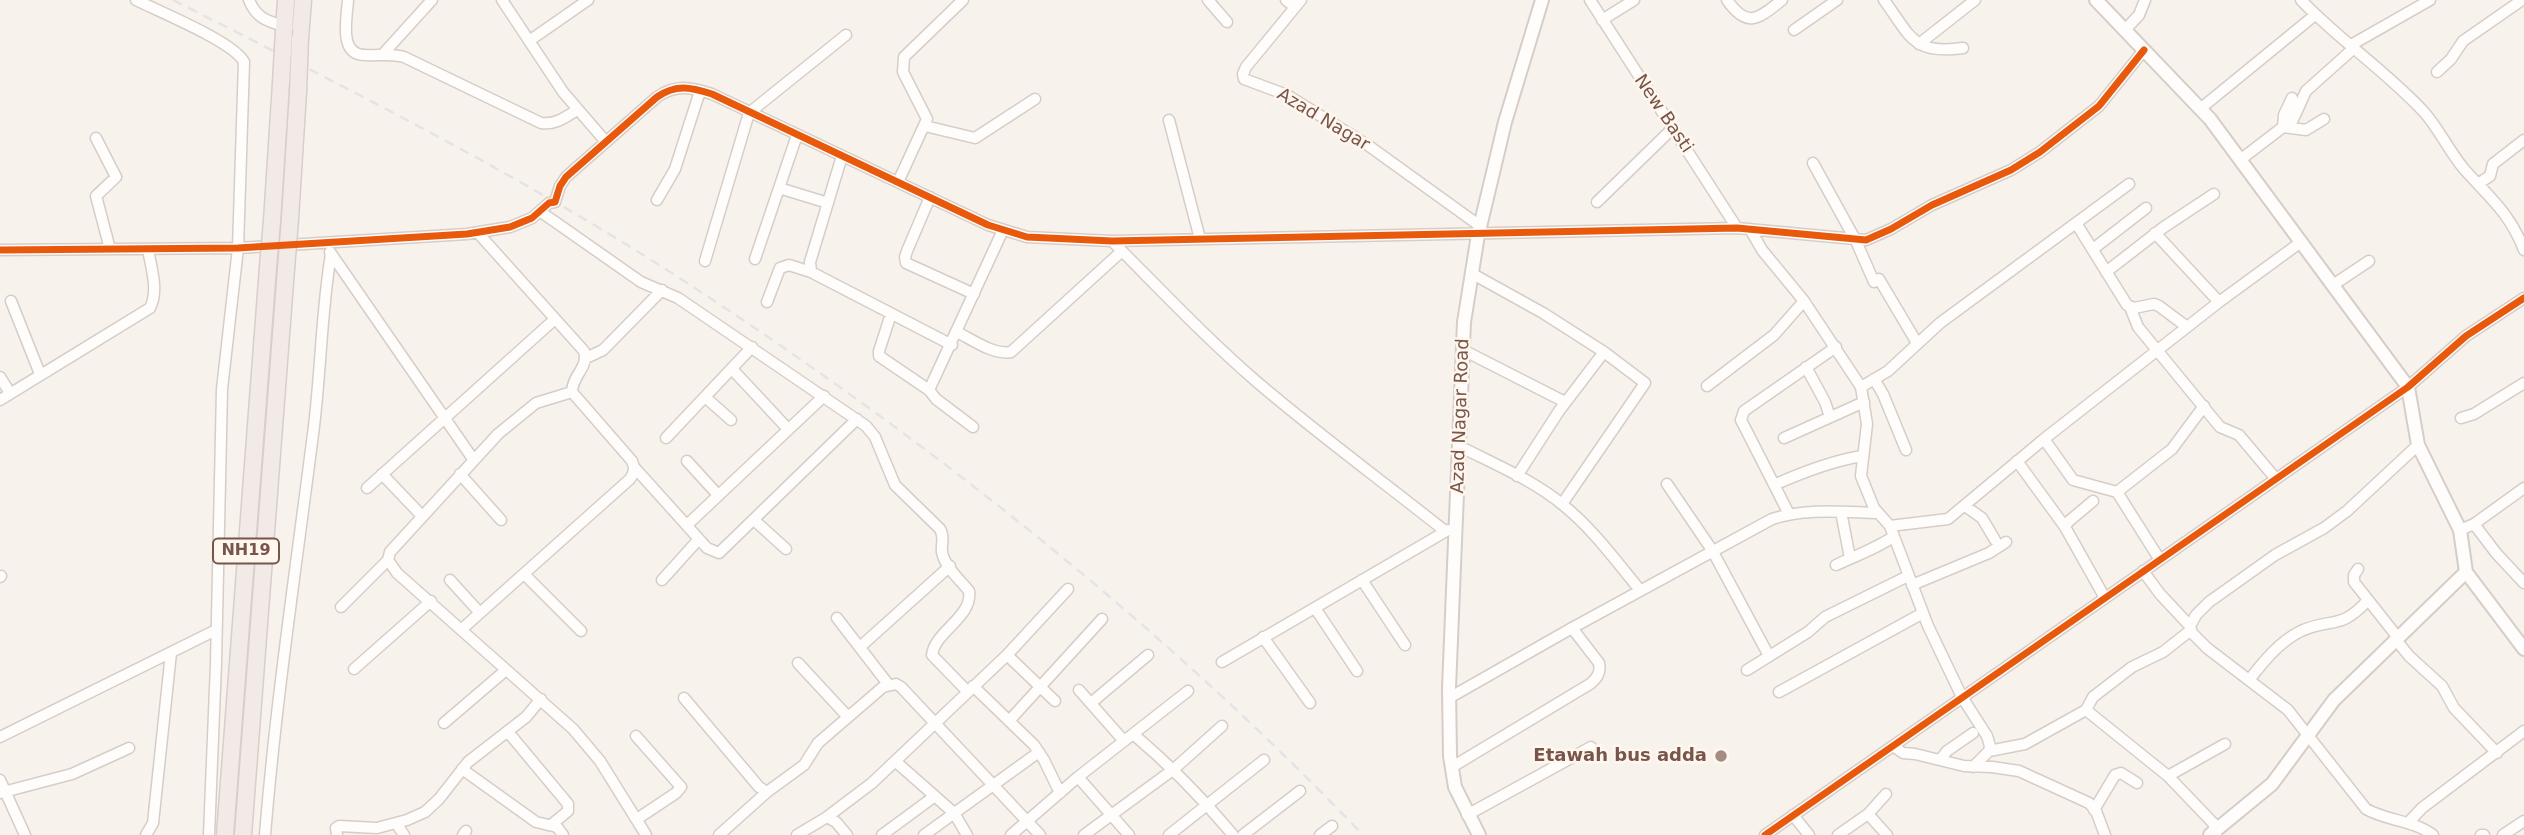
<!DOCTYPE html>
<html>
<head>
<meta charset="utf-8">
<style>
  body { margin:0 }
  canvas { display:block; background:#f8f2ec }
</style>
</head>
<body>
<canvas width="2524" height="835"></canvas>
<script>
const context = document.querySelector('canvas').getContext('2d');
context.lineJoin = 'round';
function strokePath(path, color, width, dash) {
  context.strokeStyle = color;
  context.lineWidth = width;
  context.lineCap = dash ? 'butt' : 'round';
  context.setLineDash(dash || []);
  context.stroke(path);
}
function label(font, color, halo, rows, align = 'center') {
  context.font = font + ' "DejaVu Sans",sans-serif';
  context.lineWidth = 5;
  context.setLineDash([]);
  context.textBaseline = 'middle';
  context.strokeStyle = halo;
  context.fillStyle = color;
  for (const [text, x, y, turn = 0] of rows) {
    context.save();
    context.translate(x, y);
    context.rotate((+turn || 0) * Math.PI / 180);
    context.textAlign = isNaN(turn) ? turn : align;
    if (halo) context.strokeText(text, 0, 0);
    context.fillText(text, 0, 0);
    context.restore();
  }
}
const minor = new Path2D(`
  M136,0C160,12 234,42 244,62L238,248L222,389L216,664L209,835
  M249,0C256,18 267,21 284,26
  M348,0C347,18 338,55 365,55C379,56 390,53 404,57L541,123C556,125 565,117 577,110
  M502,0L563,92L606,142
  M1208,0L1227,22
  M1286,0L1295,7
  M1301,0L1246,67L1243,74L1244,79L1287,95L1369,146L1480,226
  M1590,0L1737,228
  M1727,0C1748,30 1759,18 1782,0
  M1884,0C1911,37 1913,55 1963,48
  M2301,0C2339,40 2386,71 2424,112C2439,129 2449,151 2464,169C2489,197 2510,213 2524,250
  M1602,20L1634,0
  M1794,30L1837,0
  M2125,30L2139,15L2145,0
  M529,41L588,0
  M1919,44L1975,0
  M2351,45L2430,0
  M383,54L432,0
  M2437,72L2451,59L2463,41L2522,0
  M2200,109L2315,15
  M1169,120L1200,239
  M925,126L975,138L1035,99
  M2290,126L2306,91L2354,48
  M2283,127L2284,115L2292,98
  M96,138L116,177L96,196L110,249
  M842,156L810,262L811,272L952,345
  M2240,160L2283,127L2306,130L2324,119
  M1813,163L1856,241L1874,282
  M898,182L927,119L903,72L904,57L963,0
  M2479,183L2490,176L2493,164L2524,140
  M779,188L828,203
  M930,197L907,251L905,257L906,263L974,294
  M657,200L675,169L700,91
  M1597,202L1672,129
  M541,212L641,282L678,298L866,426L875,437L895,485L940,529C945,538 941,543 942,552C944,566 961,581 969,591C973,617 935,631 932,655L967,691
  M2076,223L2127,305L2134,308L2154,304L2159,306L2187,327
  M1750,229L1762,250L1804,301L1861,387L1867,424L1861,476L1874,508L1890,526L1928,626L1962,697L1987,736L1990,746L1989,751L1973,767
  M2155,233L2219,302
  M1112,241C1160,289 1206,338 1257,382C1318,434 1382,481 1445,531
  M2093,249L2146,208
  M0,250L238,248L467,234L510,227L532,218L549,203L555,202L560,186L566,177L657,97C676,84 690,87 712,94L988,225L1027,237L1112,241L1737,228L1866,240L1891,229L1932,205L2011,170L2040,152L2099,106L2144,50
  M330,252L473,459
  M755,259L797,135
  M705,261L749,113L846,35
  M2106,272L2164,227L2214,194
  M1471,273L1543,313L1604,352L1645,383L1562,504
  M1879,279L1917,343
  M2333,285L2369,261
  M11,301L40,374
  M767,302L780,268L789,265L811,272
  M2130,307L2138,327L2220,427L2239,435L2276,479
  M891,314L879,351V356L929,390
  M957,332C973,340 993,355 1011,352L1122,251
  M1463,350L1565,402
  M586,358L603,350L662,290
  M1806,367L1825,402L1830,417
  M732,369L788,429
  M0,377L10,393
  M1874,379L1883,394L1906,450
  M1707,386L1774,335L1804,301
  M1861,387L1888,371L1940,323L2129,184
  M572,392L536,403L498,434L390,552L388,560L397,573L573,729L600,761L646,835
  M705,397L731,420
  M0,400L150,308C159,290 151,268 148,249
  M2461,418L2474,414L2524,383
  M973,427L936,399L929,390L1003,230
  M666,438L752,347
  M1784,438L1864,402
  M2044,439L2073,480L2117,492L2160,560
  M2418,445L2347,511L2324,528L2275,555L2209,602L2196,615L2190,626L2192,633L2207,648L2288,710L2366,809C2387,821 2413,820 2433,835
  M1459,446C1494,464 1533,480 1563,505C1593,529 1616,561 1640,590
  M687,461L718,495
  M2017,461L2065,527
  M635,468L707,548L719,553L857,419
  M382,474L422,516
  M460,474L501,520
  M1517,476L1559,411L1604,352
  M1667,484L1712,550L1769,656
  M1774,485C1803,472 1831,461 1862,456
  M367,488L555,319
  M2117,492L2172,449L2204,406
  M2093,501L2068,522L2065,527L2105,598
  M1965,506L1982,518L1995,540
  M1841,512L1850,558
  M1789,514L1741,420L1744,411L1836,347
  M754,520L786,549
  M2474,524L2496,553L2524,583
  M687,525L824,396
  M1890,526L1948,519L2044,439L2219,302L2301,242
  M2460,530L2474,524L2524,488
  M1836,565C1855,556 1875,549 1893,537
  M2358,569L2354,575V582L2399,639
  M2143,571L2160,594L2190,626
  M524,574L581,631
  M0,577L1,576
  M450,580L480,613
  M662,580L699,539
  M1362,580L1405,645
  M1912,585L1989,553L2006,542
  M341,607L388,560
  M1315,608L1357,671
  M837,618L888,684
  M462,629L630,479C635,472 635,468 632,461L572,392C572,375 589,368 584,351L478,233
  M1263,637L1310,703
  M2397,641L2409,656L2442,686L2454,708L2497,753
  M860,647L950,566
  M1007,655L1055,701
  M1222,662L1448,530
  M798,663L848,717
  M354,669L431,601
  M1747,670L1808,632L1825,617L1908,576
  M2249,680C2264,661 2279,642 2301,631C2332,617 2340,631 2368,600
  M973,686L1034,745L1044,760L1060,793
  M1079,690L1124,741
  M1779,692L1923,613
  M684,698L759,787L767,792L804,765L818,743L883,687L896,684L901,687L1040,835
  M1449,698L1572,628L1772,519C1806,508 1841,512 1876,513
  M1091,703L1148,655
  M2086,710L2093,697L2132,667L2163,652L2191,630
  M1009,721L1102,619
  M444,723L506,670
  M508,732L568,804V811L551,825
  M1133,734C1170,765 1202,798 1233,835
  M636,736L681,787L676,793L637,819
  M0,737L216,630
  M1893,746L1903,753L1915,754L1964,766L1992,767L2019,771L2089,803L2096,811L2105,835
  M1989,751L2025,744L2086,710L2168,776L2214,824V832L2216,835
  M1940,760L1947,751L1973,733
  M895,761L954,813L967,835
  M1452,767L1590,684C1597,678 1601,673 1599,663L1572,628
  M462,769L536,822L557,827L563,835
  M2168,776L2225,744
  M1078,777L1129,835
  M0,780L25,835
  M0,793L72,774L129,748
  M2094,810L2115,775L2121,773L2137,783
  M1868,814L1887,835
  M1467,815L1591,747
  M1793,815L1809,835
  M827,817L872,783L1007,655L1068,589
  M396,823L404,835
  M2408,823L2422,808L2524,731
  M146,835L153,823L171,653
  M265,835C276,700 296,568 313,434C321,374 321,313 331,254
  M337,835L336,828L339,826L377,828L407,820L425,812L439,799L468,762L526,717L541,699
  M463,835L466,831
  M719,835L767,792
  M797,835L827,817L836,822L847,835
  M882,835L935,796
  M924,835L1039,752
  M1011,835L1078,777L1188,691
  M1084,835L1174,769L1222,726
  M1169,835L1264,760
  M1243,835L1300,791
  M1320,835L1332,826
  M1765,835L2408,387L2466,336L2524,298
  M1838,835L1868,814L1886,794
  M2481,835H2484
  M2503,835L2524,821`);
const tertiary = new Path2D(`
  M2096,0L2210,119L2408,387L2418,445L2460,530L2466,572L2524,649
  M1479,835L1455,787L1450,756L1449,688L1464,322L1478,235L1491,181L1505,122L1542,0
  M2210,835L2272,784L2334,700L2466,572`);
const trunk = new Path2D(`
  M284,30L286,0
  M300,38L303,0
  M290,219L298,92
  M272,221L281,83
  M225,835L268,267
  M243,835L286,269`);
const rail = new Path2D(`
  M173,0C345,87 519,174 681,279C927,439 1160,623 1363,835`);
const trunkBridge = new Path2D(`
  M281,83L284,30
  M298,92L300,38
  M268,267L272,221
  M286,269L290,219`);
const cycleway = new Path2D(`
  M0,250L238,248L467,234L510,227L532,218L549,203L555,202L560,186L566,177L657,97C676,84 690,87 712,94L988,225L1027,237L1112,241L1737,228L1866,240L1891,229L1932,205L2011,170L2040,152L2099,106L2144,50
  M1765,835L2408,387L2466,336L2524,298`);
const markers = [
  [1721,756,7,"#a48c83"]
];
const shields = [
  [246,551,66]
];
const shieldNames = [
  ["NH19",246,551]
];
const streetNames = [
  ["New Basti",1663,114,56],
  ["Azad Nagar",1323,120,31],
  ["Azad Nagar Road",1461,416,-88]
];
const poiNames = [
  ["Etawah bus adda",1707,756]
];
strokePath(minor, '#d6cdc8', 13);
strokePath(tertiary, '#d6cdc8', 16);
strokePath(trunk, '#d9ceca', 19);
strokePath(minor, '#fefdfc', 10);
strokePath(tertiary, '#fefdfc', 12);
strokePath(trunk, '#f2eae6', 16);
strokePath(rail, '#e5e3e5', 2.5, [10, 7]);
strokePath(trunkBridge, '#d9ceca', 19, []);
strokePath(trunkBridge, '#f2eae6', 16);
strokePath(cycleway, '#e8590c', 7);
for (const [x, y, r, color] of markers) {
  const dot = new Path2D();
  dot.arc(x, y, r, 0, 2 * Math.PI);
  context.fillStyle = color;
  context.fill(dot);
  strokePath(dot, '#fff6ee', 2.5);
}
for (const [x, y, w] of shields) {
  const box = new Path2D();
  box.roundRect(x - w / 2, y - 12.5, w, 25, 5);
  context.fillStyle = '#fff6ee';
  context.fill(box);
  strokePath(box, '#77554b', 2);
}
label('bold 16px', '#77554b', null, shieldNames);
label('18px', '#77554b', '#fff6ee', streetNames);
label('bold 18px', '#77554b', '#fff6ee', poiNames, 'right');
</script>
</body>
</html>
